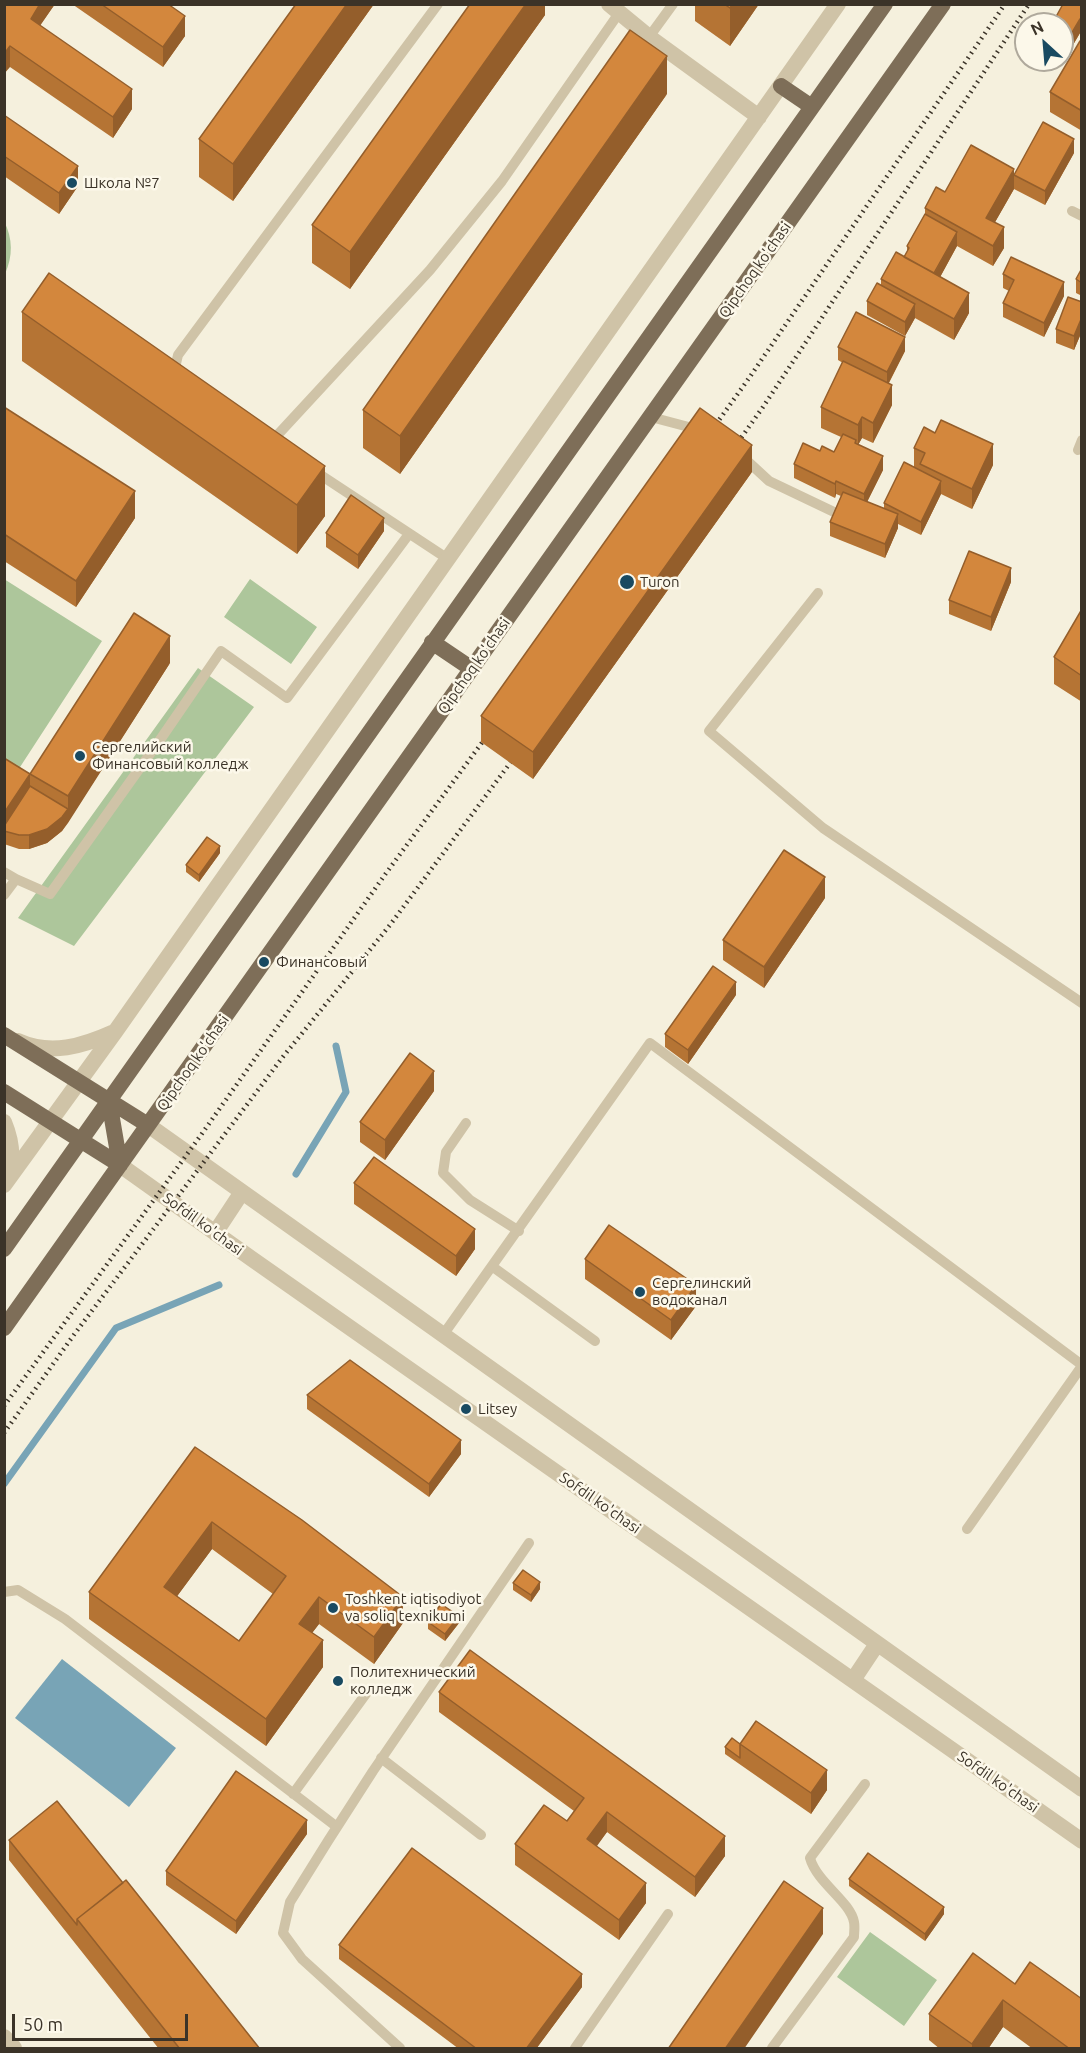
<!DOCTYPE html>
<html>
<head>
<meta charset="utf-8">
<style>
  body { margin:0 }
  #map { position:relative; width:1086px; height:2053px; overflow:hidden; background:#f5f0dd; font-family:Ubuntu,sans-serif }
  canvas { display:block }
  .frame { position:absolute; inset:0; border:6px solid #3b3328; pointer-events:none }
  .north { position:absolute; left:1014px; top:12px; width:60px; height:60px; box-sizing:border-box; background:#fcf8ea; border:2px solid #afa99c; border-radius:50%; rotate:334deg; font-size:16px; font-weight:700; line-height:24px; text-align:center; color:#3b3328 }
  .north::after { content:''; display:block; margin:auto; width:21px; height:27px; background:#194a61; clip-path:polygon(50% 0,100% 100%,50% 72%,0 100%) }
  .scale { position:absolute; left:12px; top:2014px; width:176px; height:27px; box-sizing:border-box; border:3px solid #3b3328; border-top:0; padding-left:8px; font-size:18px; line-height:21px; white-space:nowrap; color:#3b3328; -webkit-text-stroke:4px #fcf8ea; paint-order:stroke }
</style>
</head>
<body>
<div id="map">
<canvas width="1086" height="2053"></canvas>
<div class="frame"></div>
<div class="north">N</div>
<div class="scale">50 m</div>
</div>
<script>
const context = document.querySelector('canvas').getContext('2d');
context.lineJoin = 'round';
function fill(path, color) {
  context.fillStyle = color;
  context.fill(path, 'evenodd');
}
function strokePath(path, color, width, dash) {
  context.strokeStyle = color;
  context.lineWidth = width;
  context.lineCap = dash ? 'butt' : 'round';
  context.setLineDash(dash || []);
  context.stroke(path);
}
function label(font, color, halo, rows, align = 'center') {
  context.font = font + ' Ubuntu,sans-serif';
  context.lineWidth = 5;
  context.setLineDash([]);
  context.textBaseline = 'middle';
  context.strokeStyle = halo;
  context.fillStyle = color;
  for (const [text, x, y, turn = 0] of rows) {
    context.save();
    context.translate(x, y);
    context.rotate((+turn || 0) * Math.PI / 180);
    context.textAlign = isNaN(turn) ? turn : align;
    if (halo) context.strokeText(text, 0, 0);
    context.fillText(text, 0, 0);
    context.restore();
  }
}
const green = new Path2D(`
  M4,221C13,239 13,256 5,274Z
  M4,579L102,641L9,784L4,782Z
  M250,579L317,627L291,664L224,617Z
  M198,668L254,707L74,946L18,918Z
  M870,1932L937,1980L904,2026L837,1977Z`);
const water = new Path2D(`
  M62,1659L176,1748L129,1807L15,1718Z`);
const stream = new Path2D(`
  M296,1174L346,1092L336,1046
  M4,1484L116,1328L219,1285`);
const service = new Path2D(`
  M649,37L673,4
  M1072,211L1082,216
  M179,375L175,368L178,355L438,4
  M651,417L700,430
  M271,442L430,270L502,181L619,13
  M1078,450L1082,440
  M743,457L769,481L834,512
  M313,470L448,559
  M818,593L709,731L823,828L1082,1003
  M4,872L16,879L4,895
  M16,879L50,894L162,737L221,651L287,698L409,534
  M466,1123L446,1152L443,1173L470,1200L519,1231
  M493,1267L595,1341
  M443,1335L650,1043L1082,1365
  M967,1529L1082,1366
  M4,1592L18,1590L65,1619L337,1827
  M381,1758L481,1835
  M293,1794L368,1691
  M400,2048L302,1959L283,1933L290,1902L328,1841L373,1771L529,1543
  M575,2048L668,1914
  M772,2048L854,1937C854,1932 855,1927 854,1922C850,1901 817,1883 810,1858L865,1784`);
const minor = new Path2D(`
  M609,4L649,37L759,117
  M18,1041C51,1056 83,1046 114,1032
  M4,1122C12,1141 14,1158 8,1177
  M4,1185L115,1032L838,4`);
const tertiary = new Path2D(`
  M148,1125L1082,1789
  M120,1165L252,1259L1082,1841
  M215,1233L242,1192
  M853,1680L877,1644
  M4,2037L14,2048`);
const primary = new Path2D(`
  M781,86L812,107
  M432,642L472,669
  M4,1035L148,1125
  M4,1092L120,1165
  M109,1101L120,1165
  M4,1249L885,4
  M4,1328L943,4`);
const rail = new Path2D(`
  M709,434L747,381L1005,4
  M731,452L763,407L1029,4
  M4,1406L201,1135L384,876L492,729
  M4,1433L73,1336L282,1058L390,925L519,751`);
const wall = new Path2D(`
  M4,4H55L40,25L132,109L113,138L10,67Z
  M72,4H168L185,36L163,67Z
  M296,4H374L233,201L199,177V139Z
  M545,4V15L350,289L312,263V225Z
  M695,4H759L730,46L695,21Z
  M1082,4V34L1080,33L1070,50L1062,45V24Z
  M1082,42V131L1050,112V92Z
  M667,94L400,474L363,448V410Z
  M4,115L78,186L59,214L4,176Z
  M1074,153L1045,205L1014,189V175Z
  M1014,189L995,222L1004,248L993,266L957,246L940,277L969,313L954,340L915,318L905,336L867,315V301L881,285V279L904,257L907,252V246L925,214V208L945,192Z
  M1082,268V296L1076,293V279Z
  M1003,274L1064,296L1044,337L1003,317V303L1009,291L1003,288Z
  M1082,302V331L1074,350L1056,343V329Z
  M22,312L325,516L297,554L22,361Z
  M838,347L905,351L889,383L892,405L873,443L862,438L858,445L883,470L867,502L884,508V503L914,467V448L993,465L972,509L941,494L921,535L898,524V528L885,558L830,536V522L841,496L836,494L835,498L794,478V464L820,451L834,452L841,437L821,428V407L843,363L838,360Z
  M4,407L135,518L76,607L4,561Z
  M752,472L533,779L481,742V716Z
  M384,531L358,569L326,547V533Z
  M1011,582L991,631L949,614V600Z
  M1082,609V702L1054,684V657Z
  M170,663L62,831L47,843L29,849H19L4,844V758L30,774Z
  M220,853L199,882L186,872V865Z
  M825,898L764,988L723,960V940Z
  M736,995L688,1064L665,1047V1034Z
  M434,1091L385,1160L360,1142V1122Z
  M354,1183L475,1249L456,1276L354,1204Z
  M585,1259L696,1306L671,1340L585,1279Z
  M307,1395L461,1454L429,1497L307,1409Z
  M195,1447L403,1623L374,1664L319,1624L312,1633L323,1667L266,1746L89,1619V1592ZM212,1549L273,1594L239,1641L177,1596Z
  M513,1583L540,1589L531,1602L513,1590Z
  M428,1622L459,1623L445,1641L428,1629Z
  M439,1692L725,1856L695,1897L607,1832L596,1846L646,1903L619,1940L515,1865V1844L567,1821L574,1811L439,1712Z
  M740,1744L827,1790L811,1814L725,1754V1747Z
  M307,1834L236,1934L166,1885V1871Z
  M9,1840L123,1883L260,2049H159L9,1860Z
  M849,1879L944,1914L925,1941L849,1886Z
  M339,1945L582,1987L536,2049H459L339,1959Z
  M973,1953L1082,2049H1033L1003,2027L988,2049H940L929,2040V2014Z`);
const shadedWall = new Path2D(`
  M40,4H55L31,39V19Z
  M347,4H374L233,201V164Z
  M526,4H545V15L350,289V252Z
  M732,4H759L730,46V8Z
  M185,16V36L163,67V47Z
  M1080,19V33L1070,50V36Z
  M10,46V67L4,74V54Z
  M667,56V94L400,474V436Z
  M132,89V109L113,138V117Z
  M1074,139V153L1045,205V191Z
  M78,166V186L59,214V193Z
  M1014,169V189L986,238V218Z
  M1004,227V248L993,266V246Z
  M957,232V246L932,292V278Z
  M1064,282V296L1044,337V323Z
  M969,293V313L954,340V319Z
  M915,304V318L905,336V322Z
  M1082,317V331L1074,350V336Z
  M905,337V351L887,386V372Z
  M892,385V405L873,443V423Z
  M862,417V438L858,445V425Z
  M993,444V465L972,509V489Z
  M752,445V472L533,779V752Z
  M883,456V470L864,508V494Z
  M325,466V516L297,554V505Z
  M836,481V494L835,498V484Z
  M941,481V494L921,535V522Z
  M135,491V518L76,607V581Z
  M898,514V528L885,558V544Z
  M384,518V531L358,569V555Z
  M1011,568V582L991,631V617Z
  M170,636V663L68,823L62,831L47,843L29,849V835L68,809V796Z
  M30,774V800L4,831V813Z
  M220,846V853L199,882V875Z
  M825,877V898L764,988V967Z
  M736,982V995L688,1064V1050Z
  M434,1071V1091L385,1160V1140Z
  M475,1229V1249L456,1276V1256Z
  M696,1285V1306L671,1340V1320Z
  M461,1440V1454L429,1497V1484Z
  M212,1522V1549L164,1614V1587Z
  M540,1582V1589L531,1602V1595Z
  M319,1597V1624L299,1650V1624Z
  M403,1597V1623L374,1664V1637Z
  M459,1616V1623L445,1641V1634Z
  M323,1640V1667L266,1746V1719Z
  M827,1770V1790L811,1814V1793Z
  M607,1812V1832L587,1860V1839Z
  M307,1820V1834L236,1934V1921Z
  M725,1836V1856L695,1897V1877Z
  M646,1883V1903L619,1940V1920Z
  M944,1907V1914L925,1941V1934Z
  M823,1908V1934L744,2049H725Z
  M582,1974V1987L536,2049H526Z
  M1003,2000V2027L988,2049H972V2044Z`);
const building = new Path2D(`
  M4,4H40L31,19L132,89L113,117L10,46L4,54Z
  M101,4H168L185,16L163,47Z
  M296,4H347L233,164L199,139Z
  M470,4H526L350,252L312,225Z
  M724,4H732L730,8Z
  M1063,4H1082V20L1080,19L1070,36L1062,31V24H1052Z
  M630,30L667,56L400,436L363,410Z
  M1080,41L1082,42V111L1050,92Z
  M4,115L78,166L59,193L4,156Z
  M1043,122L1074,139L1045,191L1014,175Z
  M971,145L1014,169L986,218L1004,227L993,246L925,208L936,187L945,192Z
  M925,214L957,232L934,273L904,257L909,248L907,246Z
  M896,252L969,293L954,319L881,279Z
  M1011,257L1064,282L1044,323L1003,303L1014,280L1003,274Z
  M1082,268V283L1076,279Z
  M49,273L325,466L297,505L22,312Z
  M877,283L915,304L905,322L867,301Z
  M1068,297L1082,302V317L1074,336L1056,329Z
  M856,312L905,337L887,372L838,347Z
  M843,361L892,385L873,423L862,417L858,425L821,407Z
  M4,407L135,491L76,581L4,534Z
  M700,408L752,445L533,752L481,716Z
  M941,420L993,444L972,489L920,464L925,453L914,448L924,427L935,433Z
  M843,434L856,440L855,443L883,456L864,494L836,481L835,484L794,464L803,443L820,451L822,446L834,452Z
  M904,462L941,481L921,522L884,503Z
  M843,492L898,514L885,544L830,522Z
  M351,495L384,518L358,555L326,533Z
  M969,551L1011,568L991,617L949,600Z
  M1082,609V676L1054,657Z
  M134,613L170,636L68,796L30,774L4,813V758L30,774Z
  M30,786L68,809L62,817L47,829L29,835H19L4,831V826Z
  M207,837L220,846L199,875L186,865Z
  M784,850L825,877L764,967L723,940Z
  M713,966L736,982L688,1050L665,1034Z
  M410,1053L434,1071L385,1140L360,1122Z
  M374,1157L475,1229L456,1256L354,1183Z
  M609,1225L696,1285L671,1320L585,1259Z
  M350,1360L461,1440L429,1484L307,1395Z
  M195,1447L302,1520L403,1597L374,1637L319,1597L299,1624L323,1640L266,1719L89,1592ZM212,1522L286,1576L239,1641L164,1587Z
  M523,1570L540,1582L531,1595L513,1583Z
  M441,1604L459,1616L445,1634L428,1622Z
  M470,1650L725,1836L695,1877L607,1812L587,1839L646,1883L619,1920L515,1844L544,1805L567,1821L584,1798L439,1692Z
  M756,1721L827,1770L811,1793L740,1744Z
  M732,1738L740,1744V1758L725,1747Z
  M236,1771L307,1820L236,1921L166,1871Z
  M57,1801L123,1883L77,1919V1925L9,1840Z
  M412,1848L582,1974L526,2049H477L339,1945Z
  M868,1853L944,1907L925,1934L849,1879Z
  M126,1880L260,2049H180L77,1919Z
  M784,1881L823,1908L725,2049H668Z
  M973,1953L1015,1984L1030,1962L1082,1999V2049H1070L1003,2000L972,2044L929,2014Z`);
const markers = [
  [72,183,6,"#194a61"],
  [627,582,8,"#194a61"],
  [80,756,6,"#194a61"],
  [264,962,6,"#194a61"],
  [640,1292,6,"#194a61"],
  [466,1409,6,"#194a61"],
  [333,1608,6,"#194a61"],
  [338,1681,6,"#194a61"]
];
const poiNames = [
  ["Школа №7",84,183],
  ["Turon",640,582],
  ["Сергелийский",92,747],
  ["Финансовый колледж",92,764],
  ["Финансовый",276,962],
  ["Сергелинский",652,1283],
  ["водоканал",652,1300],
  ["Litsey",478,1409],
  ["Toshkent iqtisodiyot",345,1599],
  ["va soliq texnikumi",345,1616],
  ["Политехнический",350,1672],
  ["колледж",350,1689]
];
const streetNames = [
  ["Qipchoq ko'chasi",755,270,-55],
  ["Qipchoq ko'chasi",474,666,-55],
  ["Qipchoq ko'chasi",193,1063,-55],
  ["Sofdil ko'chasi",203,1224,36],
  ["Sofdil ko'chasi",600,1503,35],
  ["Sofdil ko'chasi",998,1782,35]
];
fill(green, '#adc69b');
fill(water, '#78a4b6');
strokePath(stream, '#78a4b6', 7);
strokePath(service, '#cfc3a7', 10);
strokePath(minor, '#cfc3a7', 16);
strokePath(tertiary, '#cfc3a7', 16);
strokePath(primary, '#7e6e58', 16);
strokePath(rail, '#3b3328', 4.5, [1.5, 4.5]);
fill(wall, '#b57434');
fill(shadedWall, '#945e2b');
fill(building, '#d3873d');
strokePath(building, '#945e2b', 1.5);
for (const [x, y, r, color] of markers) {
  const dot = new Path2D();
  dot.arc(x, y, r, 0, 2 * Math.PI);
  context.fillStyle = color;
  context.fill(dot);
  strokePath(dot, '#fcf8ea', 2);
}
label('15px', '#3b3328', '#fcf8ea', poiNames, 'left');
label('15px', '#3b3328', '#fcf8ea', streetNames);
</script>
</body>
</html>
